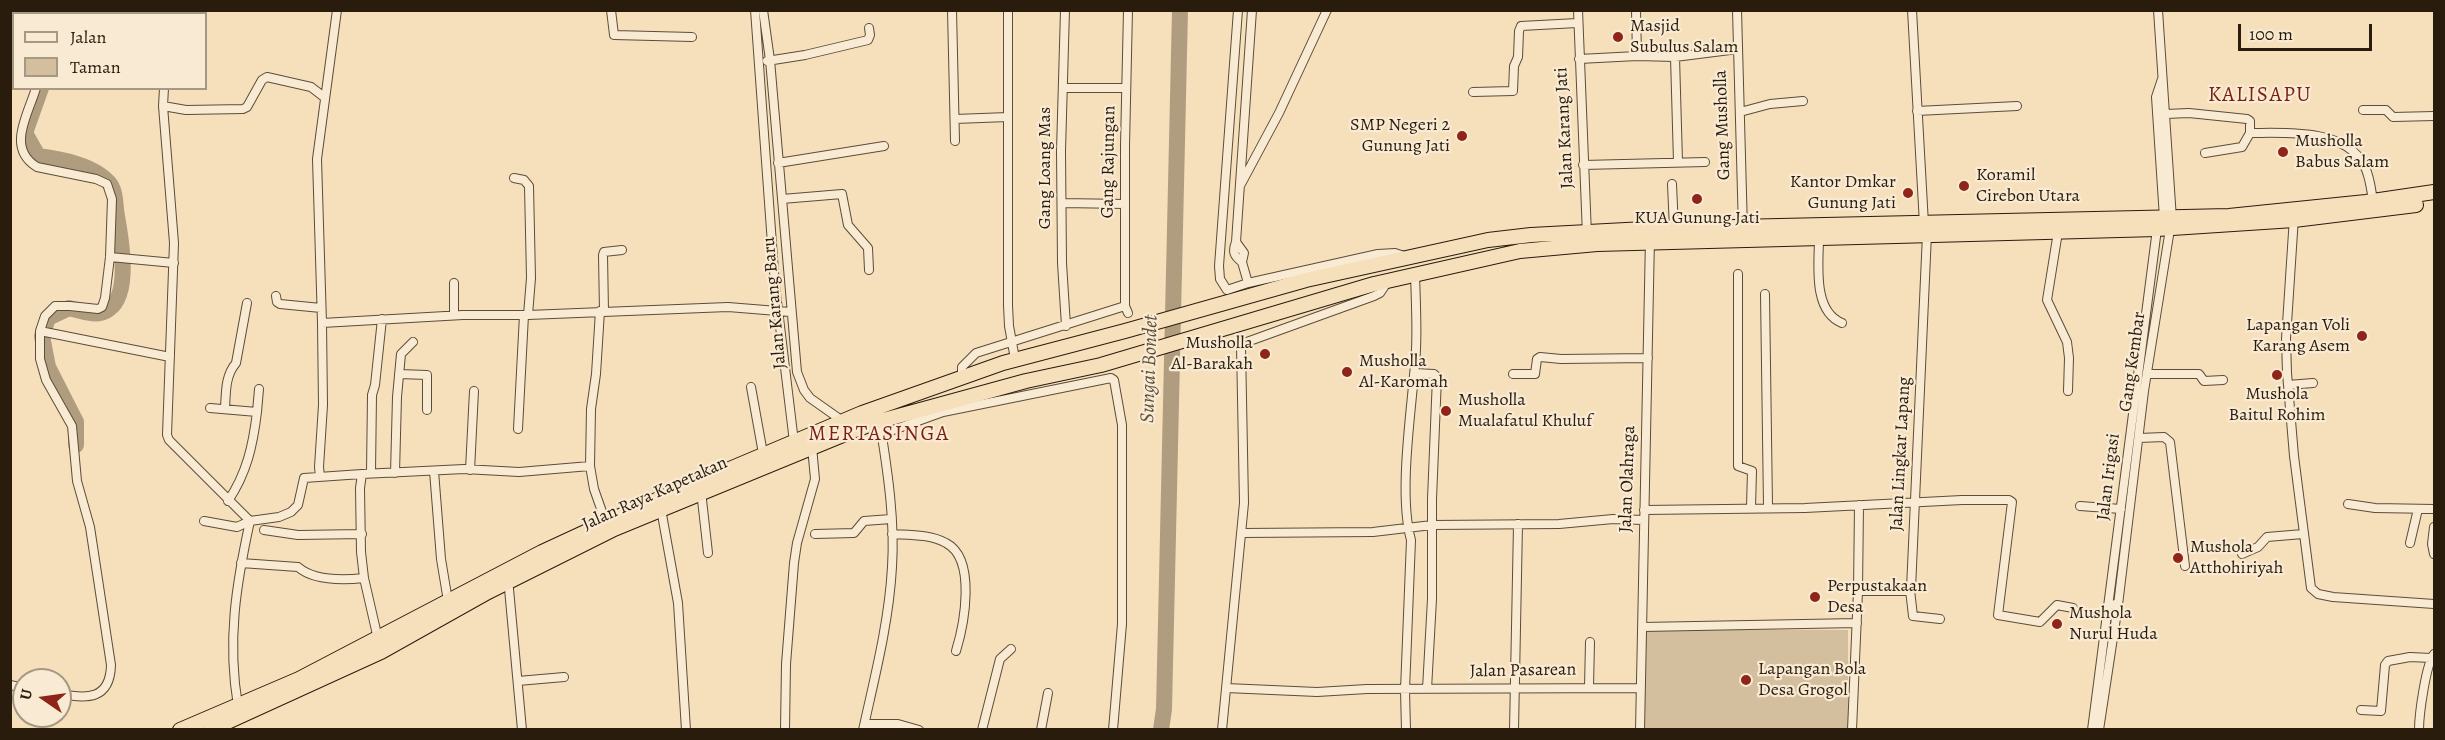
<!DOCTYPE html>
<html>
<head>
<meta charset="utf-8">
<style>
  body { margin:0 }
  #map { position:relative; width:2445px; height:740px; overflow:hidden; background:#f6dfbb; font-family:Alegreya,serif }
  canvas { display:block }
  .frame { position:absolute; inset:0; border:12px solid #291c0d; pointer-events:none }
  .legend { position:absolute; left:12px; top:12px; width:195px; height:78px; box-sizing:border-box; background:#f9ead3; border:2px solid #a69884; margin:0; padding:8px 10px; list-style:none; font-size:18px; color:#291c0d }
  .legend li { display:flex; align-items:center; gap:12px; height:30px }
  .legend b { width:30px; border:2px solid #a69884 }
  .north { position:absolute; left:12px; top:668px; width:60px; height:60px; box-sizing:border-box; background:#f9ead3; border:2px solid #a69884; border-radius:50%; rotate:283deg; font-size:16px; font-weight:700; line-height:24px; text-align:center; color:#291c0d }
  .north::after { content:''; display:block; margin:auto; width:21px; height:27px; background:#8f2418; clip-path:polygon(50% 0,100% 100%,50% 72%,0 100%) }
  .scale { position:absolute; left:2238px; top:24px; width:134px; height:27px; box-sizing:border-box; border:3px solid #291c0d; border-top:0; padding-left:8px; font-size:18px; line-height:21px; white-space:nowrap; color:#291c0d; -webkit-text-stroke:4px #f9ead3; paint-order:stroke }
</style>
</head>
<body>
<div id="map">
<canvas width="2445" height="740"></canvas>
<div class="frame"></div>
<ul class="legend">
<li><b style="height:8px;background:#f9ead3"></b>Jalan</li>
<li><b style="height:16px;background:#d3be9d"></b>Taman</li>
</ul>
<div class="north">U</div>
<div class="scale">100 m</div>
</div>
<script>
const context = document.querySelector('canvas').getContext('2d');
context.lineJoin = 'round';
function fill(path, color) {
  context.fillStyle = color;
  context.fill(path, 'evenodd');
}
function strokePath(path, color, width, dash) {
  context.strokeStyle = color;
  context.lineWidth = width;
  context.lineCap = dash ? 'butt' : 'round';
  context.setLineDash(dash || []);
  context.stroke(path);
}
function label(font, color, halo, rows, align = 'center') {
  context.font = font + ' Alegreya,serif';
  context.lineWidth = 4.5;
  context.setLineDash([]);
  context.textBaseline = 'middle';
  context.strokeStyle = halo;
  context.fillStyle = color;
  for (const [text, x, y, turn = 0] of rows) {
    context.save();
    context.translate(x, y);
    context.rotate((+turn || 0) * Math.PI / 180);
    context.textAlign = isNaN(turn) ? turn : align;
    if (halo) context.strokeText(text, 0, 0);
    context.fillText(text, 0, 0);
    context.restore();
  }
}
const green = new Path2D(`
  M1644,629L1848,630V729L1643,730Z`);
const river = new Path2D(`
  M72,14V10
  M41,88L25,133L38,156C61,159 95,165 110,184C116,192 115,206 117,216C121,238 131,294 109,309C97,318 81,311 69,308L48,318L42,336L48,367L76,422V445
  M1161,730L1164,709L1180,10`);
const minor = new Path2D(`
  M115,10L129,14
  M611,10L614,35L692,37
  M755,10L775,285L794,442
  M763,10L770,60L797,372L804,390L810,398L844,422
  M952,10L955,141
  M1008,10V305L1009,326L1015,359
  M1065,10L1061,151L1062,263L1066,326
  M1238,10L1219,266L1220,279L1227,290L1248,283L1378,254L1395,253L1404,256
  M1578,10L1587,235
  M1636,10L1637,56
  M1737,10L1743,230
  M1912,10L1924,224
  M2158,10L2172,219
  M62,14L63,10
  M167,14V10
  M1675,57L1678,162
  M1579,59L1637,56L1675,57L1738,49
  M767,61L805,55L868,40L870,35L869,28
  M2162,79L2156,97L2164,218
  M36,88C28,115 6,148 37,167L96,179L107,184L112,199L110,257L105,298L102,307L98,309L70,306H55L45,316L40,331V359L46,380L72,426L77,481L90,527L111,665C110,700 87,699 60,694
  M164,88L163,106L174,243L167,435L169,440L250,521C236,585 227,641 238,706
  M1063,88H1126
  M1473,92L1513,91L1514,66L1518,57L1519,31L1521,26L1577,23
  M163,106L186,110L243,109L247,107L262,80L267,77L311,87L324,97
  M2363,110H2386L2393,117L2434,116
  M1917,111L2017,106
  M1740,112L1770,104L1803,101
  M2166,114L2189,113L2247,119L2250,121V133C2284,133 2345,128 2364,165C2370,176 2371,189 2373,201
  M955,119L1008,117
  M2205,153L2242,147L2250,133
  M778,163L884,146
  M1583,165L1705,162
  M514,178L524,180L529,186L531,278L528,315
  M1241,184L1279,113L1327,10
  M1672,184L1674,229
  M782,199L842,194L848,225L868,248L869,270
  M1062,203L1125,204
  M2294,217L2286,339L2287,373L2294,456L2311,588L2318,594L2333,597L2434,604
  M2058,232L2047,300L2067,342L2069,358L2068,391
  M1819,237C1819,263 1812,311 1842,323
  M1236,242L1244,253L1242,262
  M110,257L174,263
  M1738,274V466L1752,471L1751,507
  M1248,283L1242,262C1234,256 1232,252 1236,242L1252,10
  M1765,294L1768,506
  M276,296L277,302L280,304L321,308
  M600,311L596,374L591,409L590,466L594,489L606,523
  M604,311L603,255L604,252L622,250
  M1128,313L1125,306V146L1128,10
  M454,315V283
  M322,323L317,159L337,10
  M40,331L170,357
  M1415,373L1434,374L1437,377L1432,499V599L1427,689
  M399,374L427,375V410
  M1513,374H1535L1537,359L1540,357L1561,359L1648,358
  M2147,374H2199L2204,381L2223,380
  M962,377V367L976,353L1125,306
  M2288,385L2313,383
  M751,387L764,459
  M210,408L257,412C253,445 247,473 228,501
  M225,409C226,392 225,376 236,363L247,303
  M257,412L259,389
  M518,429L524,315
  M882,434L943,412L1111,378L1114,380L1122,425V624L1113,730
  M2139,438L2164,437L2170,442L2185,566
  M470,470L474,391
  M434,471L441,559L448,601
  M371,472L372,395L375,385L382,319
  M395,473L397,397L401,354L413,342
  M362,474L464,469L519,472L590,466
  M320,477L319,467L323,405L322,323L463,315H528L728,307L790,312
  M701,491L708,553
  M2348,504L2375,508L2434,509
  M2080,506L2121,509
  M661,509L678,603L686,730
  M1644,510L1805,508L1962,500H2009L2012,502L1998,615L2040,622L2057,605L2073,608
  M204,521L237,527L250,521L279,517L291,512L298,505L304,478L362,474L360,488L361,552L364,578L381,652
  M2434,527L2432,544L2434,554
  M264,530L298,535L362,534
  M1242,533L1373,532L1432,525L1559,524L1613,519L1644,520
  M815,534L854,533L864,521L891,519
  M892,534C909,535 930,534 946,543C977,559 964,625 956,651
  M2410,543L2418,509
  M2242,554L2258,547L2267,537L2303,534
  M241,563L298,567C314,581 345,580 364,578
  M508,578L522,730
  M1910,590L1913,616L1940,619
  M1858,591L1859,505
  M2109,604L2118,605L2144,391L2170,229
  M1642,627L1857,623
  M518,681L564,677
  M10,685L24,688
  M1589,687L1590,642
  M1226,688L1317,692L1367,689L1641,688
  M2361,710L2381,711L2385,665L2388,661L2410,657L2431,658
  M865,724H898L919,730
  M785,730L786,664L794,563L797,543L815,479L812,447
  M863,730C875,676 889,622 892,567C895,522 888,474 881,430
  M982,730L1000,659L1011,649
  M1041,730L1048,693
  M1222,730L1244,503L1241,346L1244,343L1374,296L1380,293L1388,281
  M1406,730L1405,690L1411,540C1399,497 1410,421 1414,375C1418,342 1416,308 1415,274
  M1514,730L1518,524
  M1640,730L1650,238
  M1852,730L1858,591H1909L1911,589L1927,234
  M2092,730L2157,229
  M2099,730L2118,605
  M2419,730C2419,714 2426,664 2434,654`);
const trunk = new Path2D(`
  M180,730L299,679L542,552L635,509L862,413L1003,363L1125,331L1306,280L1488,240L1531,235L1645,229L2229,216L2366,202L2434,192
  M210,730L381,652L488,592L614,529L850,432L880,421L1026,381L1101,365L1374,284L1520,251L1597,244L2157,229L2294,220L2416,205`);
const markers = [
  [1618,37,6,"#8f2418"],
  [1462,136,6,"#8f2418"],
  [2283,152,6,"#8f2418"],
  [1964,186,6,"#8f2418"],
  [1908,193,6,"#8f2418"],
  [1697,199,6,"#8f2418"],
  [2362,336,6,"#8f2418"],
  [1265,354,6,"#8f2418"],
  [1347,372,6,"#8f2418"],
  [2277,375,6,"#8f2418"],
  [1446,411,6,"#8f2418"],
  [2178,558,6,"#8f2418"],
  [1815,597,6,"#8f2418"],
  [2057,624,6,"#8f2418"],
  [1746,680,6,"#8f2418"]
];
const poiNames = [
  ["Masjid",1630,27],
  ["Subulus Salam",1630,48],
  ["SMP Negeri 2",1450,126,"right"],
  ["Gunung Jati",1450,147,"right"],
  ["Musholla",2295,142],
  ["Babus Salam",2295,163],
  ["Koramil",1976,176],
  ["Cirebon Utara",1976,197],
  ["Kantor Dmkar",1896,183,"right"],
  ["Gunung Jati",1896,204,"right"],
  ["KUA Gunung Jati",1697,219,"center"],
  ["Lapangan Voli",2350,326,"right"],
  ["Karang Asem",2350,347,"right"],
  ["Musholla",1253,344,"right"],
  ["Al-Barakah",1253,365,"right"],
  ["Musholla",1359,362],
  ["Al-Karomah",1359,383],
  ["Mushola",2277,395,"center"],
  ["Baitul Rohim",2277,416,"center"],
  ["Musholla",1458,401],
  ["Mualafatul Khuluf",1458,422],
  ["Mushola",2190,548],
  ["Atthohiriyah",2190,569],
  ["Perpustakaan",1827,587],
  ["Desa",1827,608],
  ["Mushola",2069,614],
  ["Nurul Huda",2069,635],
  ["Lapangan Bola",1758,670],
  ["Desa Grogol",1758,691]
];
const streetNames = [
  ["Gang Musholla",1723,125,-92],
  ["Jalan Karang Jati",1565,128,-93],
  ["Gang Rajungan",1109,162,-89],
  ["Gang Loang Mas",1046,168,-90],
  ["Jalan Karang Baru",775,303,-95],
  ["Gang Kembar",2133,362,-82],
  ["Jalan Lingkar Lapang",1901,454,-87],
  ["Jalan Irigasi",2109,477,-83],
  ["Jalan Olahraga",1628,479,-88],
  ["Jalan Raya Kapetakan",655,494,-24],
  ["Jalan Pasarean",1523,671,-1]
];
const waterNames = [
  ["Sungai Bondet",1150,369,-88]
];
const quarterNames = [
  ["KALISAPU",2260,96],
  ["MERTASINGA",879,435]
];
fill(green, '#d3be9d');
strokePath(river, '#b09d80', 16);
strokePath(minor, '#5c4d38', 10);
strokePath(trunk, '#291c0d', 16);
strokePath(minor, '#f9ead3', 8);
strokePath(trunk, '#f6dfbb', 14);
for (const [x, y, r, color] of markers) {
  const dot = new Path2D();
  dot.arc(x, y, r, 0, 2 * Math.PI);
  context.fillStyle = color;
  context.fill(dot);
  strokePath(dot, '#f9ead3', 2);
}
label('18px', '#291c0d', '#f9ead3', poiNames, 'left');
label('18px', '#291c0d', '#f9ead3', streetNames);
label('italic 20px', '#5f503b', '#f9ead3', waterNames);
context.letterSpacing = '1.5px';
label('21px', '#7a1f14', '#f9ead3', quarterNames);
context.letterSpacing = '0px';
</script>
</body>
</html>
